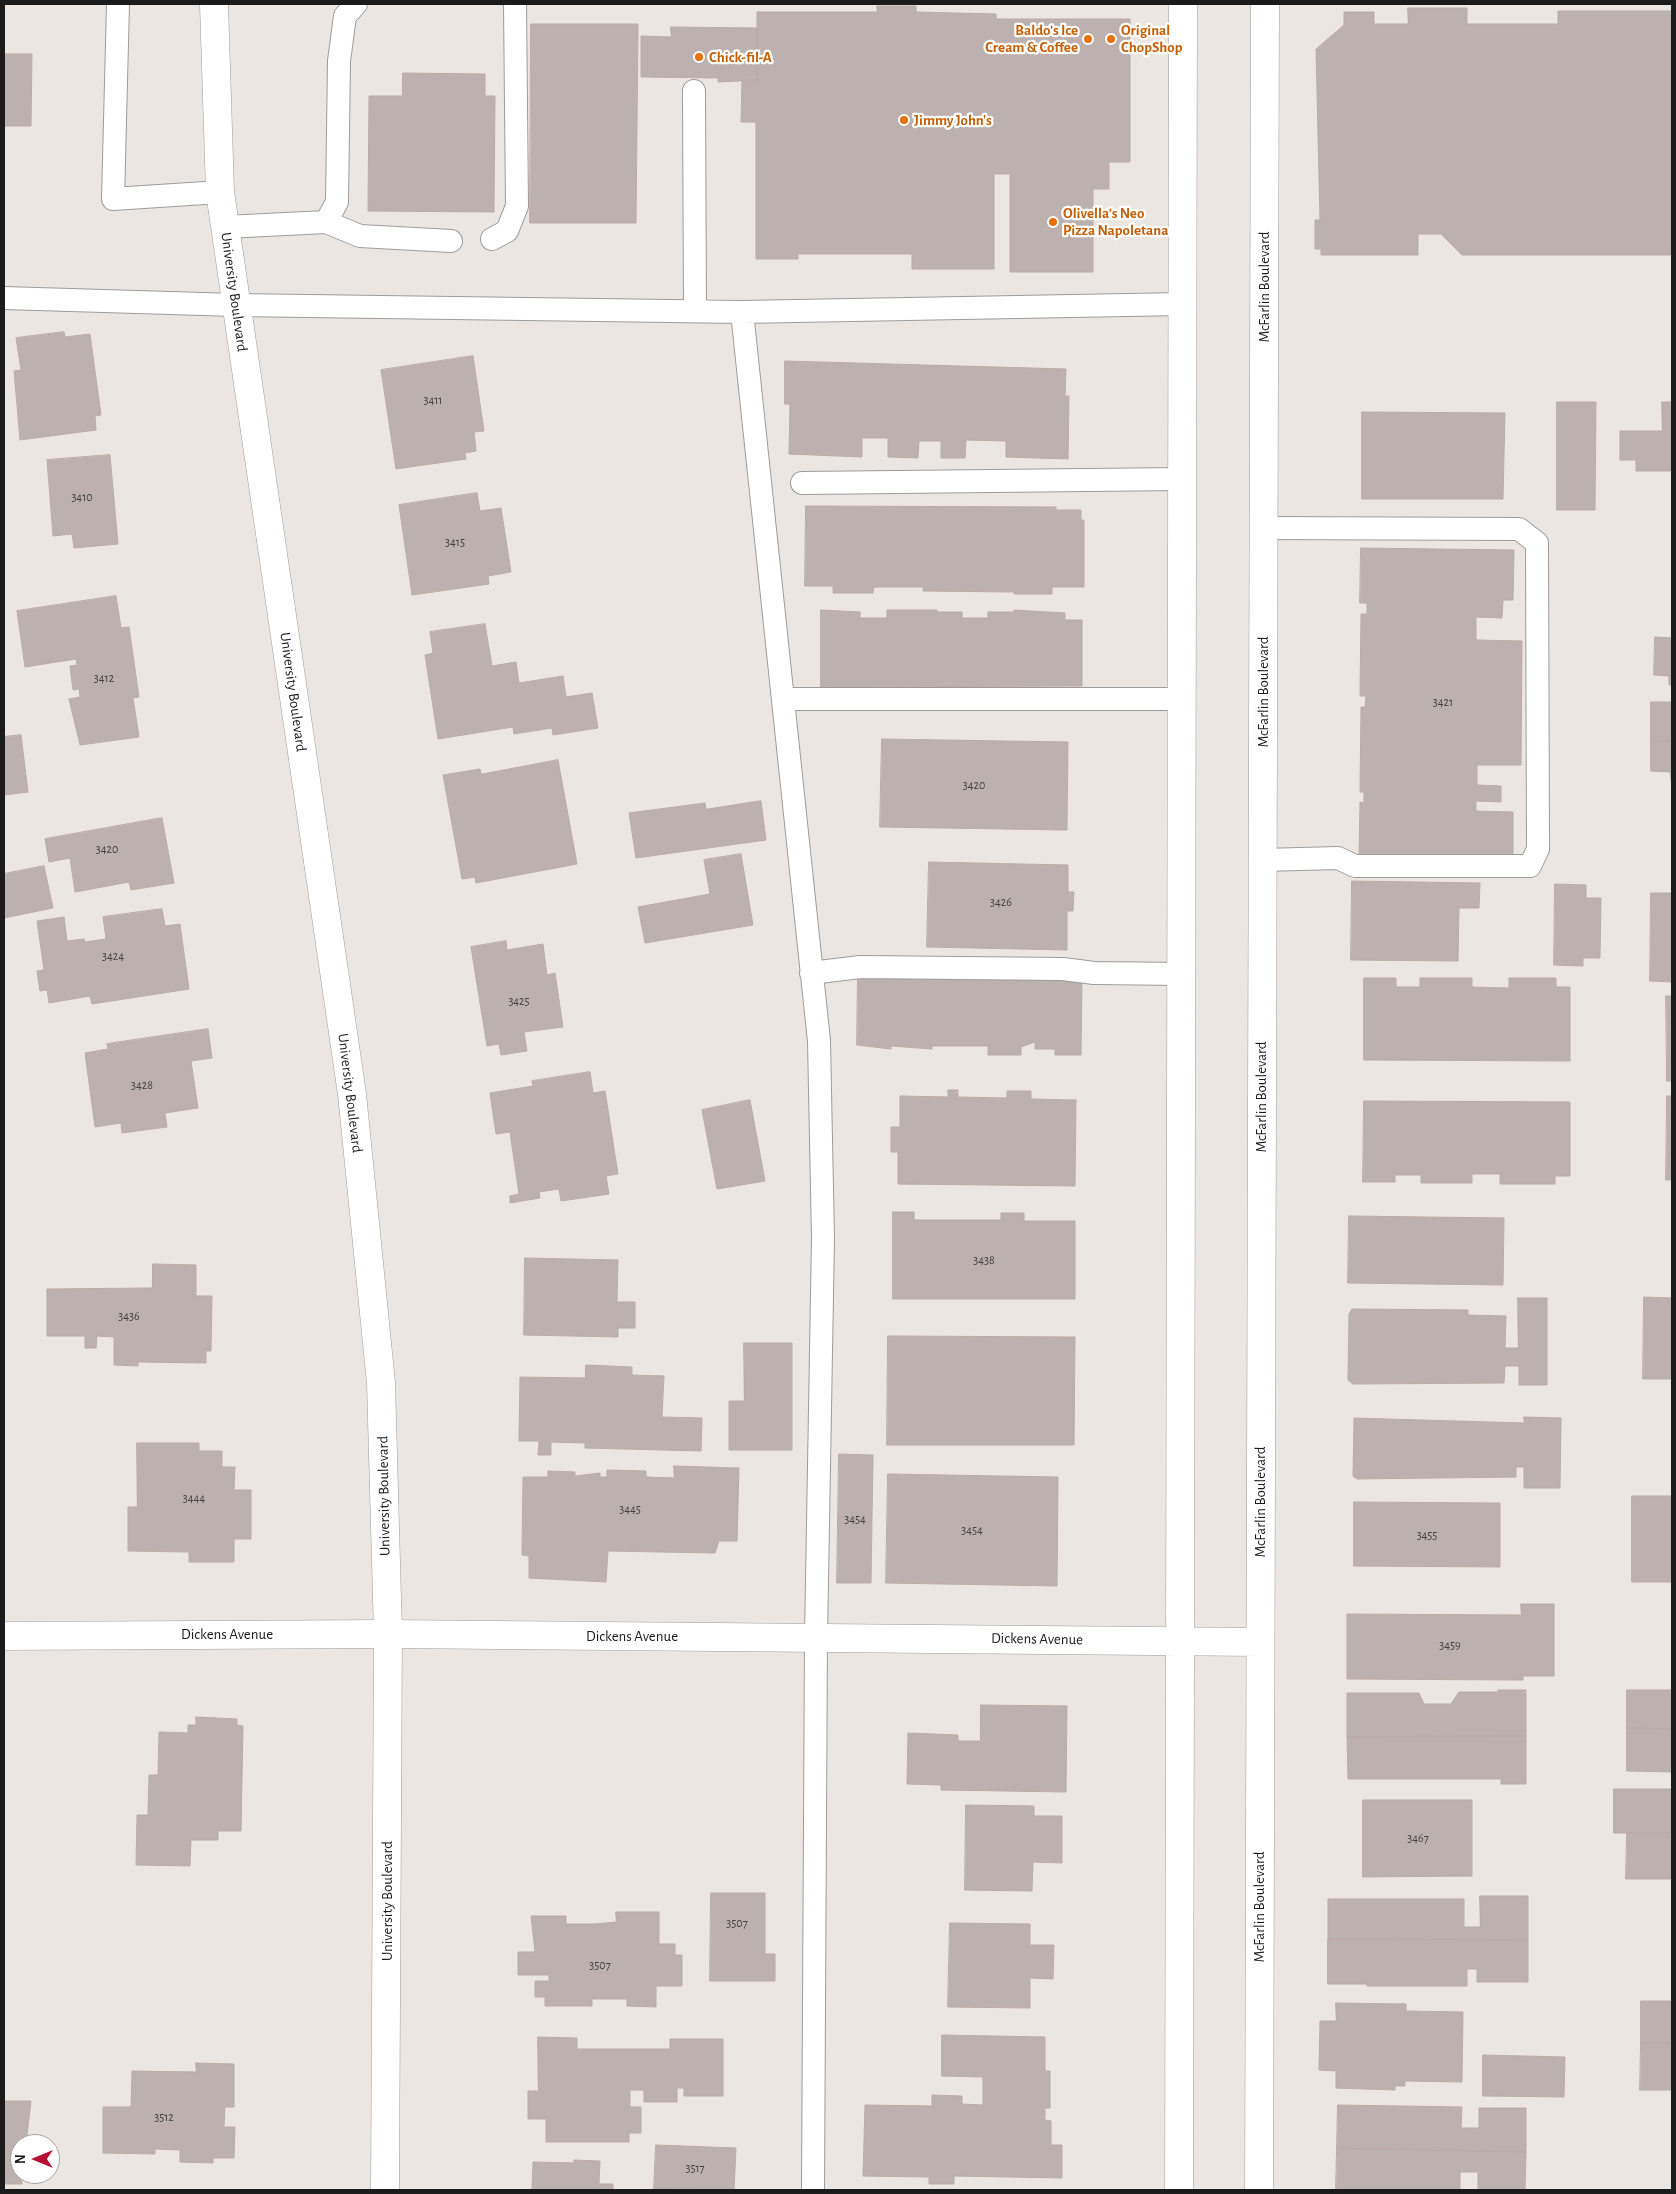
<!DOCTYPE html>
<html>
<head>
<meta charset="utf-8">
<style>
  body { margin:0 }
  #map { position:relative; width:1676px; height:2194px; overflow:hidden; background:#ece6e2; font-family:"Alegreya Sans",sans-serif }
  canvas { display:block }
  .frame { position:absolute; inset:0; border:5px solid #1b1b1b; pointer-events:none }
  .north { position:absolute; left:10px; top:2134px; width:50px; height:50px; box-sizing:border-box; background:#fff; border:1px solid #a4a4a4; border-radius:50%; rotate:270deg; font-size:14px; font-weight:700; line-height:20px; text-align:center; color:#1b1b1b }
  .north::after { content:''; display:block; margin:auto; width:18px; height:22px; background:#b80f35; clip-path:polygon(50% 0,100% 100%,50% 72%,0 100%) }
</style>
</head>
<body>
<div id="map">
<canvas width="1676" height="2194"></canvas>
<div class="frame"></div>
<div class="north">N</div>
</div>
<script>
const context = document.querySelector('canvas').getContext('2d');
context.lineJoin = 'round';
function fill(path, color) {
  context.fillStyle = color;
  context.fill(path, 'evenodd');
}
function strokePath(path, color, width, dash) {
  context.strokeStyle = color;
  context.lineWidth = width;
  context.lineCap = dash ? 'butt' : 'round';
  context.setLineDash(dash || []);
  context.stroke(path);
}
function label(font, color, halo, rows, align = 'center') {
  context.font = font + ' "Alegreya Sans",sans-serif';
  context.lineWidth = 4.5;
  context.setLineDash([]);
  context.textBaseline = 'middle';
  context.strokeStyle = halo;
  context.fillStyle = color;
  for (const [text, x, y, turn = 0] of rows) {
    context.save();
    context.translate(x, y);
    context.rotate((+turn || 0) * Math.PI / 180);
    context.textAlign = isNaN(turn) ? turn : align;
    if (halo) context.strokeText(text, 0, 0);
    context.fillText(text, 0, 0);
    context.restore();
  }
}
const building = new Path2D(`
  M877,6H916V12L996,14V19H1130V162H1109V189H1093V272H1010V174H994V269H912V254H798V259H756V122H741L742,80H757V12H877Z
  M1408,8H1467V24H1558V11H1672V255H1462L1441,234H1418V255H1321V249H1315V220H1320L1316,49L1344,25V12H1374V24H1408Z
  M531,24H638L636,223H530Z
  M671,27L757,28V80L718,82V78L641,77V36L671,37Z
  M4,54H32L31,126H4Z
  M403,73L485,74V96H495L494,212L368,211L369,96H402Z
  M64,332L65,337L90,334L101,415L95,416L96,430L20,440L14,371L21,370L16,338Z
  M473,356L484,431L474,432L476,451L465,453L466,459L396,469L381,370Z
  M785,361L1066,369L1065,396H1069L1068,459L1006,457V441L966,440L965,458H941V441H919L918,458L888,457V438H862V457L789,454L790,404H785Z
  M1557,402H1596L1595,510H1557Z
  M1662,402H1672V471H1636V460H1620V431H1662Z
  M1362,412L1505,413L1503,499H1362Z
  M110,455L118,544L74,548L72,534L53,536L47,460Z
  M477,493L480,511L501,508L511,572L488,576L489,584L412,595L399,505Z
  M806,506L1056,507V510H1081V520H1084V587H1052V594H1014V592L923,591V587H874L873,593H833V586H805Z
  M1361,548L1514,550L1513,600H1503L1502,618L1476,617V640L1522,641L1521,765H1477V785L1501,786V802L1476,801V811L1513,812V862L1359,860L1360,802L1364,803V792H1360L1361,707H1365L1366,696H1360L1361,614H1367V603H1360Z
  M116,596L121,628L129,627L139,697L133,698L139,737L80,745L69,699L80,697L79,689L73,690L70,666L77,665L76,659L25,667L17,611Z
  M821,610L860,612V618H887V610H937V612H962V618H988V612H1014V610L1065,613V620H1082V686L821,687Z
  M485,624L492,666L516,662L519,683L563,676L566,697L592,693L598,728L553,735L552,728L514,734L513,727L438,739L425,655L433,653L430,632Z
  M1655,637L1672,638V685H1669V676L1654,675Z
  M1651,702H1672V741H1651Z
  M21,735L28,792L4,795V737Z
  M882,739L1068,742L1067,830L880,827Z
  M1651,741H1672V786L1670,772L1651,771Z
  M558,760L577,864L476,883L475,877L462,879L443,775L480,769L481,774Z
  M761,801L766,840L636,858L629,813L705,803L706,809Z
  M162,818L174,883L131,890L129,882L75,892L70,858L49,862L45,839Z
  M741,854L753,925L645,943L638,907L710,894L704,860Z
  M929,862L1068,865V892H1074L1073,911H1067V950L927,947Z
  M44,866L53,908L4,918V874Z
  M1352,881L1480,883L1479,908H1459L1458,961L1351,960Z
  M1555,884L1586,885V898H1601L1600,958H1583V966L1554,965Z
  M1651,893H1672V982L1650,981Z
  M162,909L165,926L180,924L189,989L92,1004L90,996L49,1003L47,990L40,991L37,971L44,970L37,921L64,917L67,941L84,939L85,942L106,939L103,917Z
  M506,941L507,950L543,944L547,975L555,973L563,1027L524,1032L527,1051L501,1055L499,1044L487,1046L471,947Z
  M858,972L1082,976L1081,1055H1055V1049H1035V1042L1021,1047V1055H988V1046H932V1049L891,1046V1049L857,1045Z
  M1364,978H1396V987H1420V978H1472V987L1509,988V978H1556V987H1570V1061L1364,1060Z
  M1666,996H1672V1081H1667Z
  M208,1029L212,1058L191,1061L198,1108L165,1113L167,1127L122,1133L121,1123L95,1127L85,1053L108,1049L107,1044Z
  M590,1072L593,1093L605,1091L618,1174L606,1176L609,1194L561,1201L559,1189L539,1192L540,1198L510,1203V1196L519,1194L510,1132L496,1134L490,1093L533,1086L532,1081Z
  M948,1090H958V1097L1007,1098V1091H1031V1099L1076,1100L1075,1186L898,1184V1152H891V1127H900V1096L948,1097Z
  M1667,1096H1672V1180H1666Z
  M750,1100L765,1181L717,1189L702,1110Z
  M1364,1101L1570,1102V1176H1555V1184H1500V1174H1472V1183H1421V1175H1395V1182H1363Z
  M893,1212H914V1220H1001V1213H1024V1221H1075V1299H893Z
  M1349,1216L1504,1218L1503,1285L1348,1283Z
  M525,1258L618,1260L617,1302H635V1328H618V1337L524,1335Z
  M153,1264L196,1265V1296H212L211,1351H206V1363L138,1362V1366L114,1365V1337L97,1336L96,1348H85V1336H47V1289L152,1288Z
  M1644,1297L1672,1298V1379H1643Z
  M1518,1298H1547V1385H1519V1366H1505L1504,1383L1353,1384L1348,1380L1349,1314L1352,1309L1468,1310V1315L1506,1316L1505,1348H1518Z
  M888,1336L1075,1337L1074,1445H887Z
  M744,1343H792V1450H729V1401H744Z
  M586,1365L632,1367V1375L664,1376L662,1417L702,1418L701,1451L585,1448V1443L551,1442V1455H538L539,1441H519L520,1377L585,1378Z
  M1524,1417L1561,1418L1560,1488H1524V1467H1516V1477L1357,1479L1353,1476L1354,1418L1524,1423Z
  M137,1443H199V1451H222V1467H235L234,1490H251V1539H234V1562H189V1552L128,1551V1507H137Z
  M839,1454L873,1455L871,1583H837Z
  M674,1466L739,1468L737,1541H719L715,1553L608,1551L606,1582L529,1578V1556L522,1555L523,1477H548V1471L575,1472V1476L600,1473V1477H607V1470L646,1471V1477L674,1478Z
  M888,1474L1058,1477L1057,1586L886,1583Z
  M1632,1496H1672V1582H1632Z
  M1354,1502L1500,1503V1567L1354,1566Z
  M1521,1604H1554V1676H1523V1680L1347,1679V1614L1521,1615Z
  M1498,1690H1526V1736L1347,1737V1693H1419L1424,1704H1451L1459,1692H1498Z
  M1627,1690H1672V1729L1627,1728Z
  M981,1705L1067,1706L1066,1792L941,1790V1785L907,1784L908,1733L958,1735V1741H980Z
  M196,1717L237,1719V1725L243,1726L241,1831H218V1840H191L190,1866L136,1865L137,1815H148L149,1775H158L159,1732L188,1733V1725H196Z
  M1627,1728L1672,1729V1772L1627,1771Z
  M1526,1736V1784H1501V1779H1348L1347,1737Z
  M1614,1789H1672V1833H1614Z
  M1363,1800H1472V1876L1363,1877Z
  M966,1805L1034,1806V1816H1062V1863L1033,1862L1032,1891L965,1890Z
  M1627,1833H1672V1879H1626Z
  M711,1893H765V1954H775V1981H710Z
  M1480,1896H1528V1940L1328,1939V1899H1464V1927H1480Z
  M616,1912H659V1944H675V1955H682V1986H656V2007L627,2006V1999H592V2006H545V1997H535V1981H549V1975H518V1952H535L531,1916H566V1924H595L616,1922Z
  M950,1923L1030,1924V1945H1054L1053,1979L1030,1978V2008L948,2007Z
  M1328,1939L1528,1940V1982H1477V1969H1467V1986H1367V1984H1328Z
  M1641,2001H1672V2043H1641Z
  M1336,2003L1406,2004V2011L1463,2012L1462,2082L1405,2081V2086H1395V2090L1336,2088V2071L1319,2070L1320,2021H1336Z
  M942,2035L1045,2037V2071H1050V2108H1045V2120L1051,2121V2145H1062V2178L954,2176V2184H929V2177L863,2176L865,2105L932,2106V2095L962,2096V2104L983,2105V2077L942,2076Z
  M538,2037L577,2038V2049H670V2039H723V2096H684V2088H677V2102H644V2090H630V2107H641V2133H629V2142H546V2119H528V2091H538Z
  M1641,2043H1672V2090H1640Z
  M1483,2055L1565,2057L1564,2097L1483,2096Z
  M196,2063L234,2064V2107H225L224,2127H235L234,2158H213V2163L180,2162V2150L155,2149V2154L103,2153V2107H131L132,2071L196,2072Z
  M4,2101H31L26,2144H20L22,2184H4Z
  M1338,2105L1462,2107L1461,2128H1479V2108H1526V2152L1337,2148Z
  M656,2145L736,2148L734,2190L654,2189Z
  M1337,2148L1526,2152L1525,2190H1478V2172H1460V2190H1336Z
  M574,2160L600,2161L599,2184H613V2190H532L533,2162L574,2163Z`);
const service = new Path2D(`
  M118,4L113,199L220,192
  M694,91L695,311
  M326,222L360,236L451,241
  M225,227L326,222L337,202L339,61L345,16L356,4
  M492,239L507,231L517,206L515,4
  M4,298L236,305L742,312L1182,304
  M742,312L819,1041L823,1238L816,1637L813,2190
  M802,483L1182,479
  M783,699H1181
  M1262,860L1338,858L1355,866H1530L1538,849L1537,543L1519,529L1263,528
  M811,973L860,967L1063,969L1094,973L1181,974`);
const minor = new Path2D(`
  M4,1636L388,1634L1260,1642
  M1179,2190L1183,4
  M1259,2190L1265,4`);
const tertiary = new Path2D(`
  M214,4L220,192L352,1094L381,1383L388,1634L385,2190`);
const markers = [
  [1088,39,5,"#e8710a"],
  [1111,39,5,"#e8710a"],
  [699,57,5,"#e8710a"],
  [904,120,5,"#e8710a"],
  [1053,222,5,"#e8710a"]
];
const numberNames = [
  ["3411",433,400],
  ["3410",82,497],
  ["3415",455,542],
  ["3412",104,678],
  ["3421",1443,702],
  ["3420",974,785],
  ["3420",107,849],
  ["3426",1001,902],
  ["3424",113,956],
  ["3425",519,1001],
  ["3428",142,1085],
  ["3438",984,1260],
  ["3436",129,1316],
  ["3444",194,1498],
  ["3445",630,1509],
  ["3454",855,1519],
  ["3454",972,1530],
  ["3455",1427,1535],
  ["3459",1450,1645],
  ["3467",1418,1838],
  ["3507",737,1923],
  ["3507",600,1965],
  ["3512",164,2117],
  ["3517",695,2168]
];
const foodNames = [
  ["Baldo’s Ice",1078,30,"right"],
  ["Cream & Coffee",1078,47,"right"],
  ["Original",1121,30],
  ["ChopShop",1121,47],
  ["Chick-fil-A",709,57],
  ["Jimmy John's",914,120],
  ["Olivella’s Neo",1063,213],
  ["Pizza Napoletana",1063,230]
];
const streetNames = [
  ["McFarlin Boulevard",1264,287,-90],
  ["University Boulevard",234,292,82],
  ["University Boulevard",293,692,82],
  ["McFarlin Boulevard",1263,692,-90],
  ["University Boulevard",350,1093,83],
  ["McFarlin Boulevard",1261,1097,-90],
  ["University Boulevard",384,1496,-91],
  ["McFarlin Boulevard",1260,1502,-90],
  ["Dickens Avenue",227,1634],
  ["Dickens Avenue",632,1636],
  ["Dickens Avenue",1037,1639,1],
  ["University Boulevard",387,1901,-90],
  ["McFarlin Boulevard",1259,1907,-90]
];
fill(building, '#bcb1af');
strokePath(building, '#bdaaa5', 1);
strokePath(service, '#9c9c9c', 24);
strokePath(minor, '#9c9c9c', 29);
strokePath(tertiary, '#9c9c9c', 29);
strokePath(service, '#fff', 22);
strokePath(minor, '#fff', 28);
strokePath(tertiary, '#fff', 28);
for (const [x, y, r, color] of markers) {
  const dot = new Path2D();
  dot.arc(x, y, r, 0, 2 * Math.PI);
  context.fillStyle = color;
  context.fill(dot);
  strokePath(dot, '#fff', 2);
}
label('12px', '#434040', null, numberNames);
label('bold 15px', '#c56008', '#fff', foodNames, 'left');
label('15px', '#1b1b1b', '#fff', streetNames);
</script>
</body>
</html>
